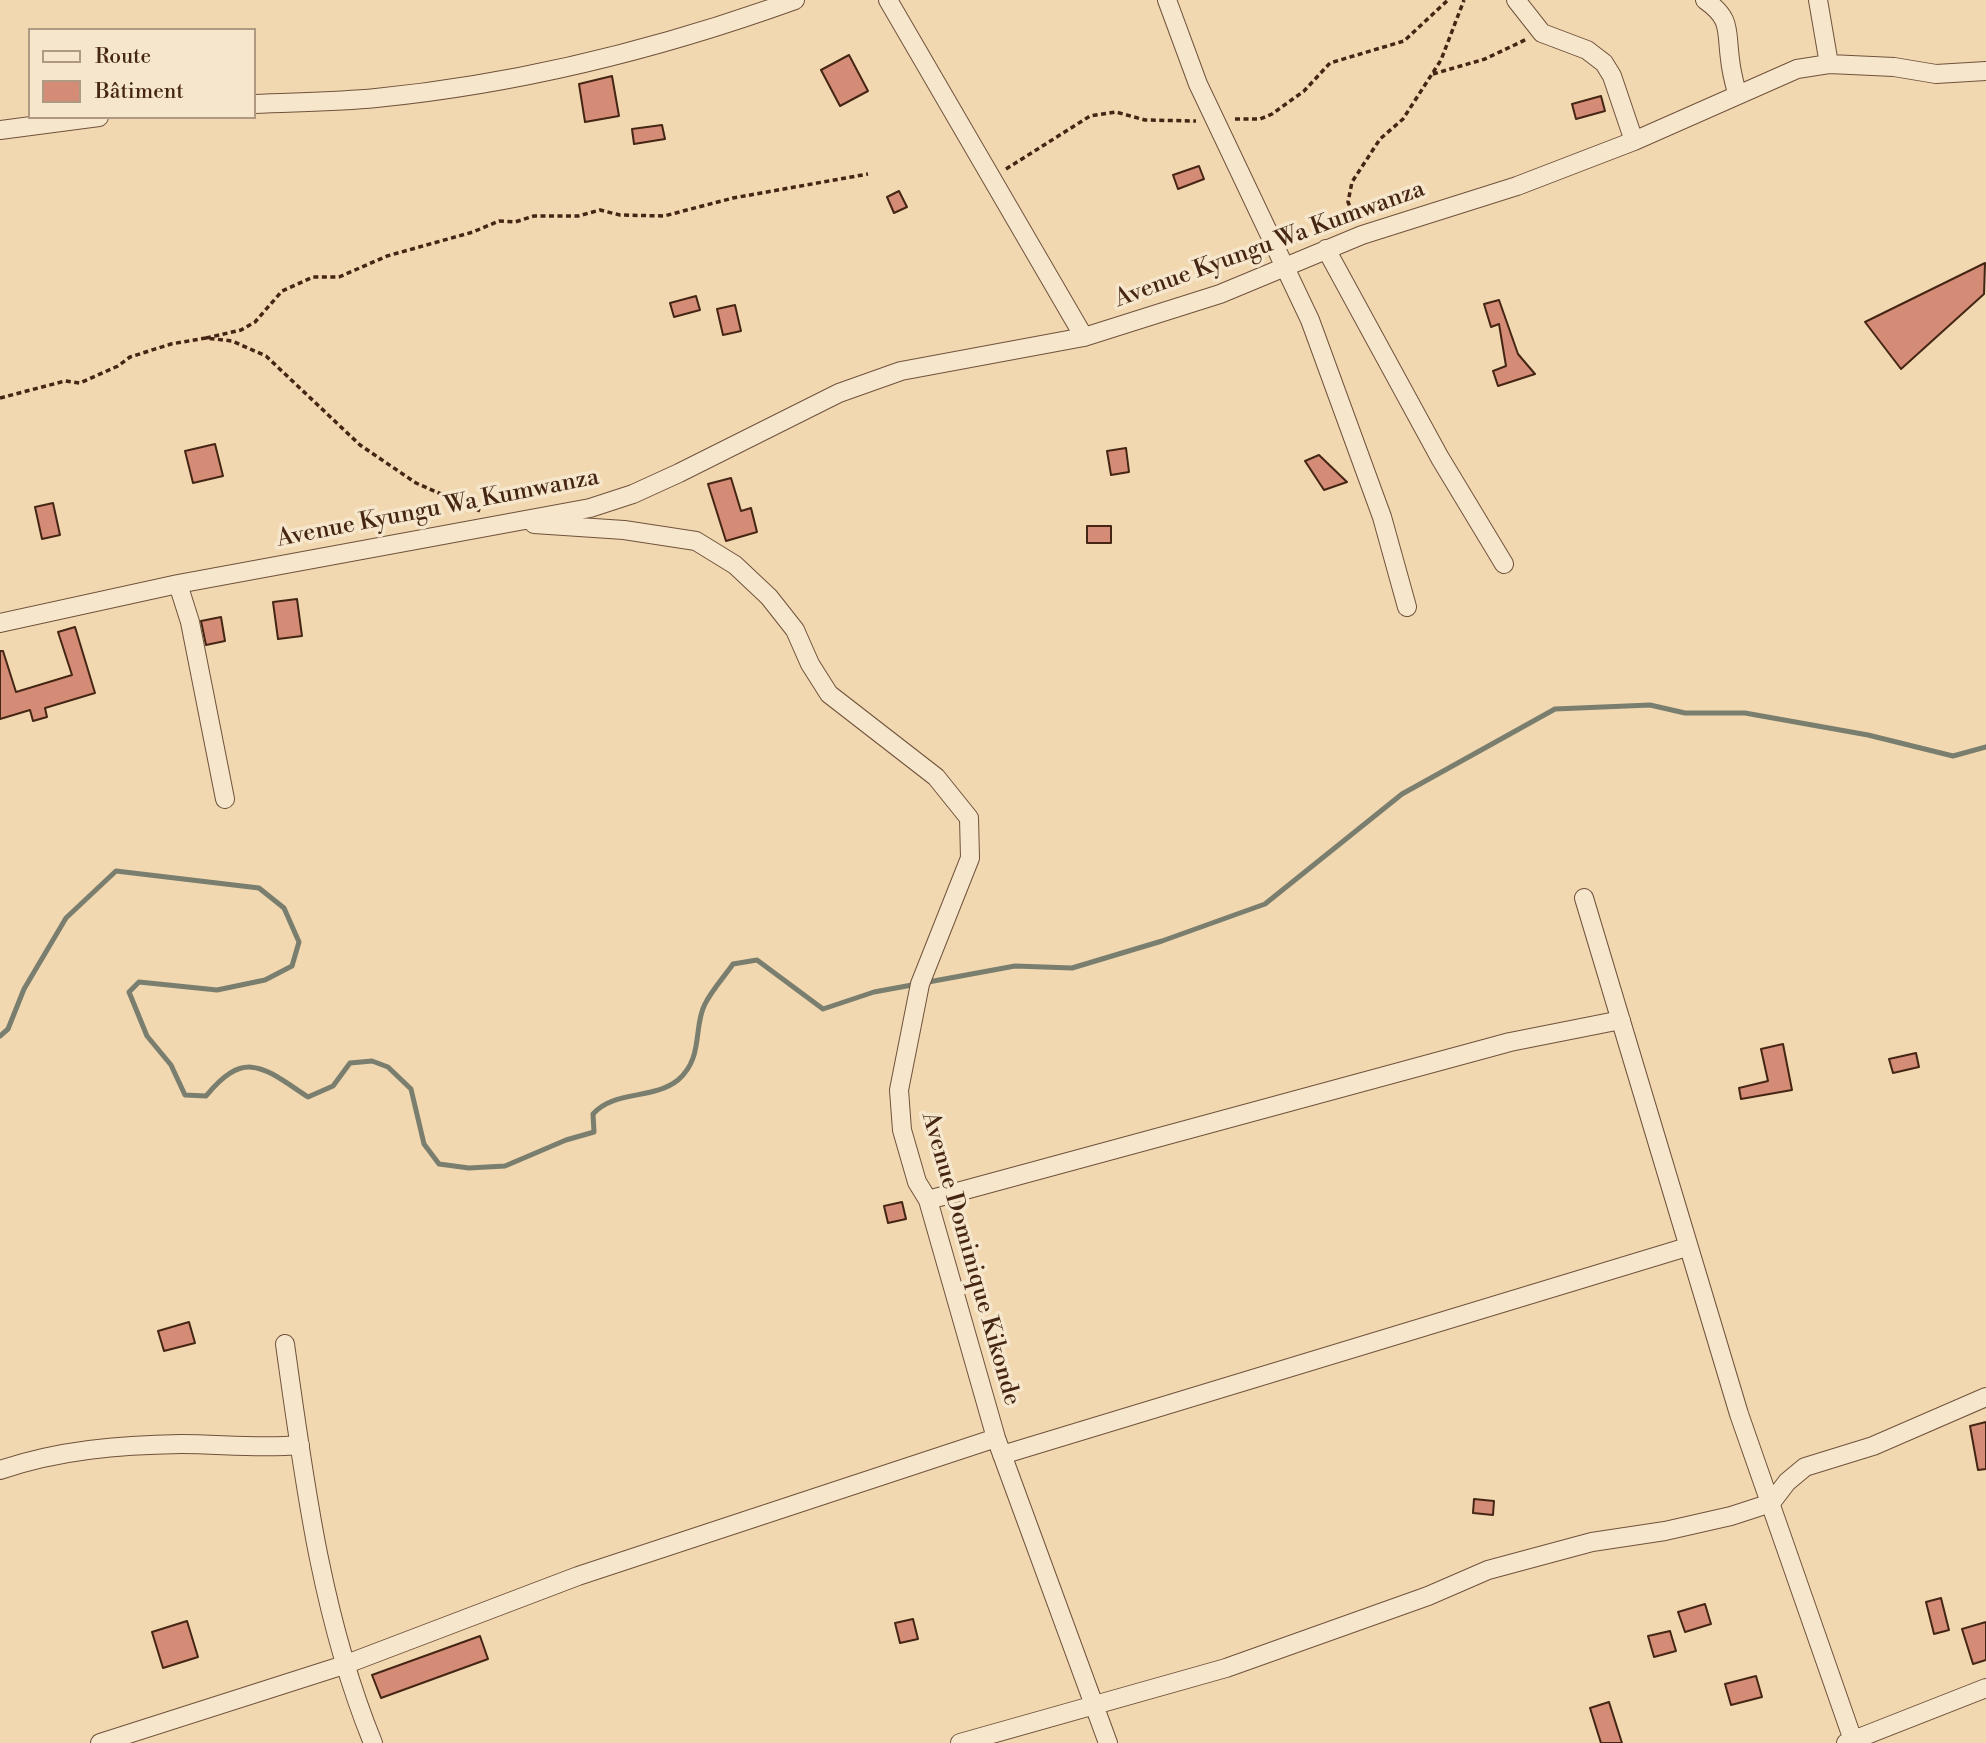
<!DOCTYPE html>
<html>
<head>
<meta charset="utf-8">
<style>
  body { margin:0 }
  #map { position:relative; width:1986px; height:1743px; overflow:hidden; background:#f1d8b0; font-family:"Libre Bodoni",serif }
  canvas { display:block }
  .legend { position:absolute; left:28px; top:28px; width:228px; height:91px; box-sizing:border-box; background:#f6e6cc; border:2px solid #af9982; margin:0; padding:9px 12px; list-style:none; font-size:21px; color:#452514 }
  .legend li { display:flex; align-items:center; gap:14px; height:35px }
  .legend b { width:35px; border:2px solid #af9982 }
</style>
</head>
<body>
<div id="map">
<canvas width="1986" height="1743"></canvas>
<ul class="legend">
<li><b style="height:9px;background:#f6e6cc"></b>Route</li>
<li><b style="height:19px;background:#d48c76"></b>Bâtiment</li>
</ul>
</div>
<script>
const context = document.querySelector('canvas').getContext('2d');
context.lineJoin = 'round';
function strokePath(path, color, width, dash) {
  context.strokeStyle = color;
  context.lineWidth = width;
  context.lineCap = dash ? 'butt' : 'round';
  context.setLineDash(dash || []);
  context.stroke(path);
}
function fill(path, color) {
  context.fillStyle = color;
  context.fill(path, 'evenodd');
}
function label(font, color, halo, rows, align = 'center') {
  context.font = font + ' "Libre Bodoni",serif';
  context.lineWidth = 7;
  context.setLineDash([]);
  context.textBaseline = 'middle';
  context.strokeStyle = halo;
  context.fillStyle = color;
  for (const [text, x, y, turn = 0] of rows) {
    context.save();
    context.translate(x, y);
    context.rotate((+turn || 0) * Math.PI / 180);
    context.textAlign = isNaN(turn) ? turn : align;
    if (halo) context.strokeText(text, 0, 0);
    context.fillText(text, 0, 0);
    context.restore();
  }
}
const stream = new Path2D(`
  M0,1036L8,1029L24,989L66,918L116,871L259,888L284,908L299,942L292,966L265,980L217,990L139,982L129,992L147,1036L171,1065L185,1095L206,1096C245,1048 264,1068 308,1097L333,1086L350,1063L372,1061L388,1067L411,1089L424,1144L439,1164L469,1168L505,1166L566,1140L594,1132L593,1114C614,1090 653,1100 678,1080C704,1058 693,1026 705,1004C712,990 724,977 733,964L757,960L823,1009L874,992L1015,966L1072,968L1162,941L1265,904L1402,794L1555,709L1650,705L1685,713H1745L1868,735L1953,756L1986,747`);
const building = new Path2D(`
  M849,55L868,91L840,106L821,70Z
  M612,76L619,116L585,122L579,84Z
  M1601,96L1605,111L1576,119L1572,104Z
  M662,125L665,139L634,144L632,129Z
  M1199,166L1204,179L1178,189L1173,175Z
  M899,191L907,207L894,213L887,197Z
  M1985,263L1984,294L1901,369L1865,322Z
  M696,296L700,310L674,317L670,303Z
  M1499,300L1518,354L1535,374L1498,386L1493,371L1506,366L1499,324L1491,327L1484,304Z
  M735,305L741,331L723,335L717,309Z
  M215,444L223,476L193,483L185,451Z
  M1126,448L1129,472L1111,475L1107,451Z
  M1319,455L1347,482L1324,490L1305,461Z
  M731,478L741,511L751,508L757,532L726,541L708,484Z
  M53,503L60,535L42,539L35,507Z
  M1087,526H1111V543H1087Z
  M297,599L302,636L278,639L273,602Z
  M221,617L225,641L206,645L201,621Z
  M75,627L95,693L45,708L47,717L33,721L30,710L0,719V651H3L16,692L72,675L58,632Z
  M1783,1044L1792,1090L1741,1099L1739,1088L1768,1081L1761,1049Z
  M1916,1053L1919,1067L1893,1073L1889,1059Z
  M902,1202L906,1219L888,1223L884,1206Z
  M189,1322L195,1343L164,1351L158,1331Z
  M1986,1422V1469L1978,1470L1970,1426Z
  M1474,1499L1494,1501L1493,1515L1473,1513Z
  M1941,1598L1949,1630L1934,1634L1926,1602Z
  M1705,1604L1711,1624L1685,1632L1678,1612Z
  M913,1619L918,1639L900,1643L895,1623Z
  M187,1621L198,1657L163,1668L152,1632Z
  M1986,1622V1660L1973,1664L1962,1629Z
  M1670,1631L1676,1651L1654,1657L1648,1636Z
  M480,1636L488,1659L381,1698L372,1675Z
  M1756,1676L1762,1697L1731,1705L1725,1684Z
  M1609,1702L1622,1743H1601L1590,1708Z`);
const path = new Path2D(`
  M1433,74L1485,59L1527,39
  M1235,119H1260L1272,114L1304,91L1330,63L1404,41L1448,0
  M1006,169L1090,116L1116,112L1145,120L1196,121
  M1356,221L1348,202L1352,182L1380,139L1403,119L1441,60L1464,0
  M206,338L241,330L255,322L282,291L313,277H339L387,256L473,232L499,221L515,222L534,216H578L600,210L620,215L664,216L733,198L868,174
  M0,398L65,381L80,383L118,366L130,357L171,344L206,338L232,341L266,356L360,445L416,483L480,511`);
const street = new Path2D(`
  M888,0L1084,337
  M1167,0L1198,84L1310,320L1382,517L1407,607
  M1516,0L1542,33L1587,50L1604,63L1612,76L1634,141
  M1705,0C1732,19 1726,30 1730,59C1731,70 1734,82 1737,93
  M1818,0L1829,64
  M254,104C294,102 335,102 376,98C517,84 662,48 795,0
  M0,130L99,117
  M1326,249L1440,458L1504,564
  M534,524L624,530L696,541L735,565L769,597L795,630L810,664L829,694L936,777L969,818L970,858L920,984L899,1090L902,1130L917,1182L928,1200L996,1438L1108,1743
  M178,584L190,622L225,799
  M0,623L178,584L590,508L633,494L679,473L839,393L901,371L1084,337L1220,294L1362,235L1517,186L1634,141L1797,69L1829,64L1894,67L1936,74L1986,71
  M1584,898L1739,1414L1854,1743
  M928,1200L1510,1042L1621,1020
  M285,1344C304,1479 321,1616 373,1743
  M1002,1455L1687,1247
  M0,1470C59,1450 119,1445 181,1444C220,1444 260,1449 300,1445
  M100,1743L344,1665L578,1576L996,1438
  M960,1743L1226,1668L1428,1596L1488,1570L1592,1542L1665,1531L1731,1516L1771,1503L1787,1482L1805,1467L1873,1446L1986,1397
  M1846,1743L1986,1688`);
const streetNames = [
  ["Avenue Kyungu Wa Kumwanza",1270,245,-20],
  ["Avenue Kyungu Wa Kumwanza",438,509,-11],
  ["Avenue Dominique Kikonde",970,1259,74]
];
strokePath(stream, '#797e6f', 5);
fill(building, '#d48c76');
strokePath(building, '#452514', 2);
strokePath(street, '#70523b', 20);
strokePath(path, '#452514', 3.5, [5, 3.5]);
strokePath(street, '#f6e6cc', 18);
label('24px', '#452514', '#f6e6cc', streetNames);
</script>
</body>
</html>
